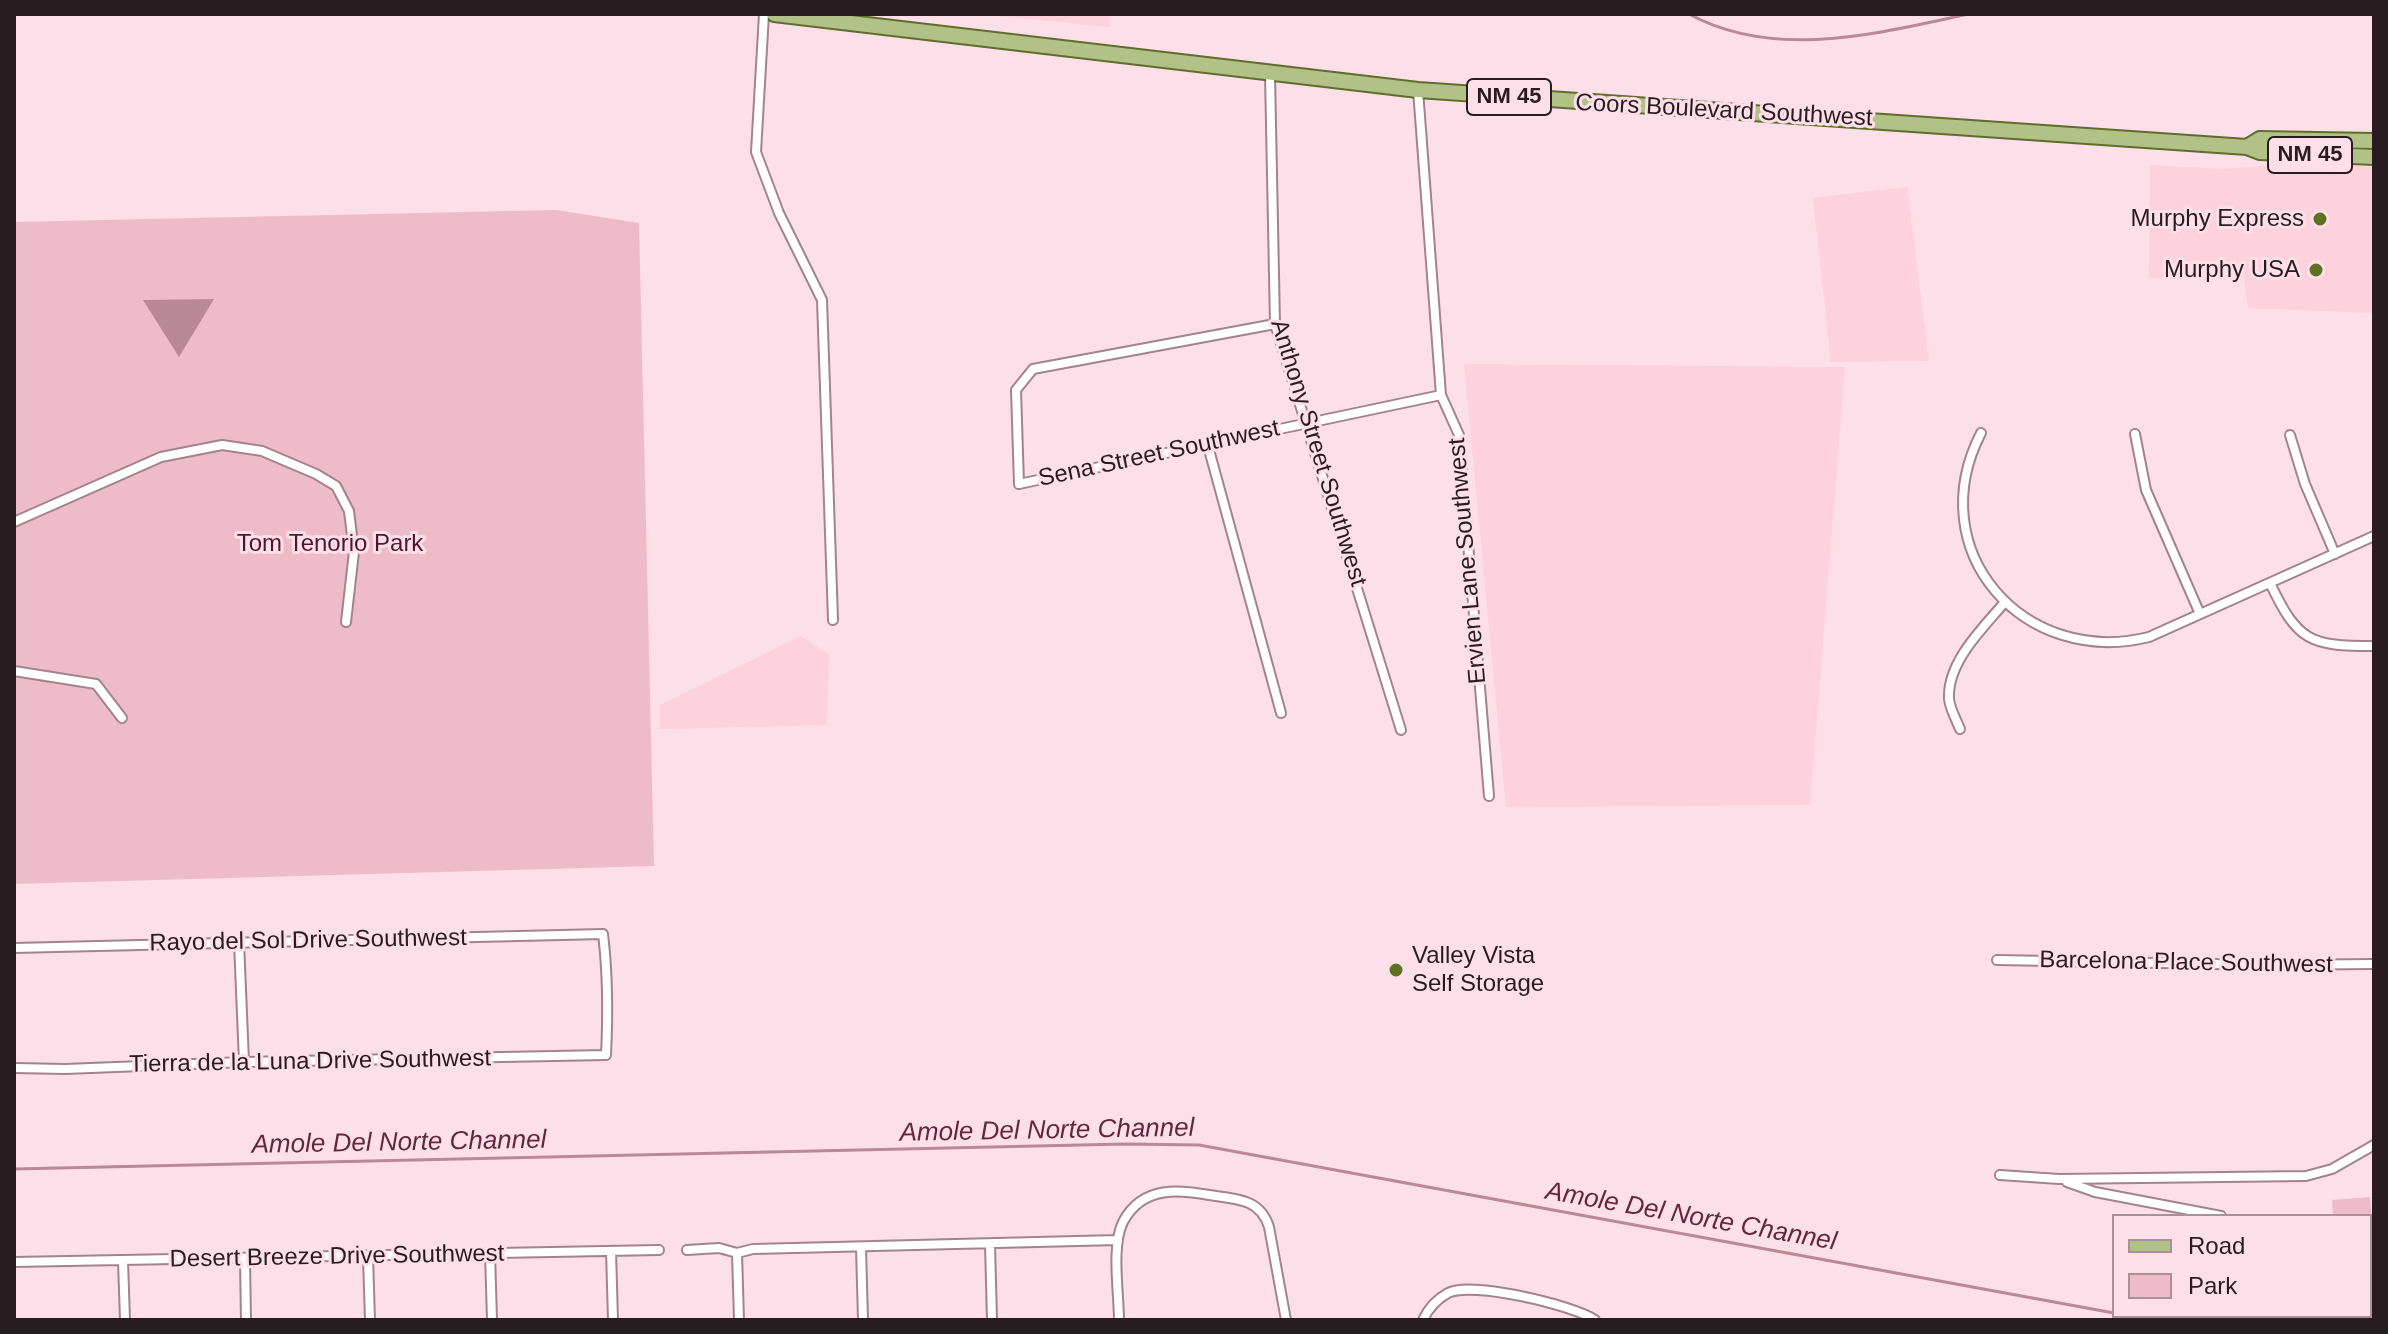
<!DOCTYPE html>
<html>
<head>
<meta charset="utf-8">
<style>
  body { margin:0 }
  #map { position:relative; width:2388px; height:1334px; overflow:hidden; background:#fcdfe8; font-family:Helvetica,sans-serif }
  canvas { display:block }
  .frame { position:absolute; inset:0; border:16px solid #291c20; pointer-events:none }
  .legend { position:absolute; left:2112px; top:1214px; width:260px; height:104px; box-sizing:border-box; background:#fcdfe8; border:2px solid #a89198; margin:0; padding:10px 14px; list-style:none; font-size:24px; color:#291c20 }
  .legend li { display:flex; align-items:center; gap:16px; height:40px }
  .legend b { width:40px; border:2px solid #a89198 }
</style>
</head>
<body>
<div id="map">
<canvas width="2388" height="1334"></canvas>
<div class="frame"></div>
<ul class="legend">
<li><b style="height:10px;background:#b2c185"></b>Road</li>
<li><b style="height:22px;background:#eebbcb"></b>Park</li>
</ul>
</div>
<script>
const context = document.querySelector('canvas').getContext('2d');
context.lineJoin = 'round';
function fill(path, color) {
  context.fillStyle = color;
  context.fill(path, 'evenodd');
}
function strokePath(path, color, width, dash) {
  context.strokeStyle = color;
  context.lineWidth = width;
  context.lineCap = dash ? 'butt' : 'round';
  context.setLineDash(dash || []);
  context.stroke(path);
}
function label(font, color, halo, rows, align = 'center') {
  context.font = font + ' Helvetica,sans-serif';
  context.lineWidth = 6;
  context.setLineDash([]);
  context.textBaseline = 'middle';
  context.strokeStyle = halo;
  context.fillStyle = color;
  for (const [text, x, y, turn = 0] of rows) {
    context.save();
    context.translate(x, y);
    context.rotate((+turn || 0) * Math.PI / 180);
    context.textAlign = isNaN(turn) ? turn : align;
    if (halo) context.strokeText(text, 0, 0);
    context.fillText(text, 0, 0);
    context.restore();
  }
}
const built = new Path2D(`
  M980,14H1109L1110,27Z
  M2316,162L2374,167V313L2248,308L2244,277L2149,278L2150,165L2223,169Z
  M1907,187L1929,361L1831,362L1813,198Z
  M1464,364L1845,367L1810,805L1506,807Z
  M801,636L829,655L827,725L660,729V705Z`);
const green = new Path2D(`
  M556,210L639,223L654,866L14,884V222Z
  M2370,1197L2372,1221L2370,1216H2333L2332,1200Z`);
const water = new Path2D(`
  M214,299L179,357L143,300Z`);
const stream = new Path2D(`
  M1689,14C1775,61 1879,33 1969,14
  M14,1169L1125,1144L1199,1145L2114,1313
  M2131,1316L2152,1320`);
const street = new Path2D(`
  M764,14L756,152L779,213L822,300L833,620
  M1270,75L1275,324L1401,730
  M1418,90L1441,395L1459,435L1489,796
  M1275,324L1033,369L1016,390L1019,484L1441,395
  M1981,433C1920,551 2024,668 2149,637L2374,536
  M2135,434L2146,490L2200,614
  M2290,435L2305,484L2335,554
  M1208,446L1281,713
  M14,522L161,457L222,445L262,451L316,474L336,486L349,511L354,552L346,622
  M2270,583C2298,642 2310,646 2374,646
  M14,671L96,684L122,718
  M1960,729C1956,719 1950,709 1949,699C1947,662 1983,628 2005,602
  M239,942L244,1062
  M14,948L603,934C608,975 608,1015 606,1055L244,1062L65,1069L14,1068
  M1997,960L2266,965L2374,964
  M2000,1175L2059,1179L2306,1176L2332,1169L2374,1145
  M2067,1182L2095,1192L2221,1216
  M990,1244L992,1320
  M2370,1245L2374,1246
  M861,1247L863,1320
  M687,1250L719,1248L737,1253L753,1249L1118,1240
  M611,1251L613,1320
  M490,1253L492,1320
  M737,1253L739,1320
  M368,1257L370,1320
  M245,1259L246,1320
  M123,1261L125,1320
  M14,1262L659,1250
  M1119,1320C1119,1293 1111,1246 1123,1222C1143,1184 1180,1190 1216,1196C1240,1199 1261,1201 1269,1227L1286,1320
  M1423,1320C1428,1309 1437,1299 1448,1293C1472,1281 1573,1305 1595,1320`);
const primary = new Path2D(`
  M774,14L1418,90L2247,147L2260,152L2374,157
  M2247,147L2260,139L2374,141`);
const markers = [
  [2320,219,8,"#5d7120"],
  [2316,270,8,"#5d7120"],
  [1396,970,8,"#5d7120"]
];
const shields = [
  [1509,97,84],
  [2310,155,84]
];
const shieldNames = [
  ["NM 45",1509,97],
  ["NM 45",2310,155]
];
const streetNames = [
  ["Coors Boulevard Southwest",1724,111,3],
  ["Anthony Street Southwest",1318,453,73],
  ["Sena Street Southwest",1159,454,-12],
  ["Ervien Lane Southwest",1468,561,-95],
  ["Rayo del Sol Drive Southwest",308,941,-1],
  ["Barcelona Place Southwest",2186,963,1],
  ["Tierra de la Luna Drive Southwest",310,1062,-1],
  ["Desert Breeze Drive Southwest",337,1257,-1]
];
const poiNames = [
  ["Murphy Express",2304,219],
  ["Murphy USA",2300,270],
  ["Valley Vista",1412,956,"left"],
  ["Self Storage",1412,984,"left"]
];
const parkNames = [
  ["Tom Tenorio Park",330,544]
];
const waterNames = [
  ["Amole Del Norte Channel",1047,1131,-1],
  ["Amole Del Norte Channel",399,1143,-1],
  ["Amole Del Norte Channel",1691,1217,10]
];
fill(built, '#fdd1de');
fill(green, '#eebbcb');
fill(water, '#b98998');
strokePath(stream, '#b98998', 3);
strokePath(street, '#a3838d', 12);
strokePath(primary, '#616d2c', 18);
strokePath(street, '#fff', 8);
strokePath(primary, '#b2c185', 14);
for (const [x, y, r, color] of markers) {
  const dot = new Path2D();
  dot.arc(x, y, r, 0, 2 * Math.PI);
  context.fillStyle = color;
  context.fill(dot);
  strokePath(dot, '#fcdfe8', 3);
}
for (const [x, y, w] of shields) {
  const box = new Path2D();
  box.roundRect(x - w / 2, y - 18, w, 36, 6);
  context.fillStyle = '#fcdfe8';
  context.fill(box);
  strokePath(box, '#291c20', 2);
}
label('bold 22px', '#291c20', null, shieldNames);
label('24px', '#291c20', '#fcdfe8', streetNames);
label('24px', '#291c20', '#fcdfe8', poiNames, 'right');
label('24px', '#51162f', '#fcdfe8', parkNames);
label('italic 26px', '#63273e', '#fcdfe8', waterNames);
</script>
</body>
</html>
